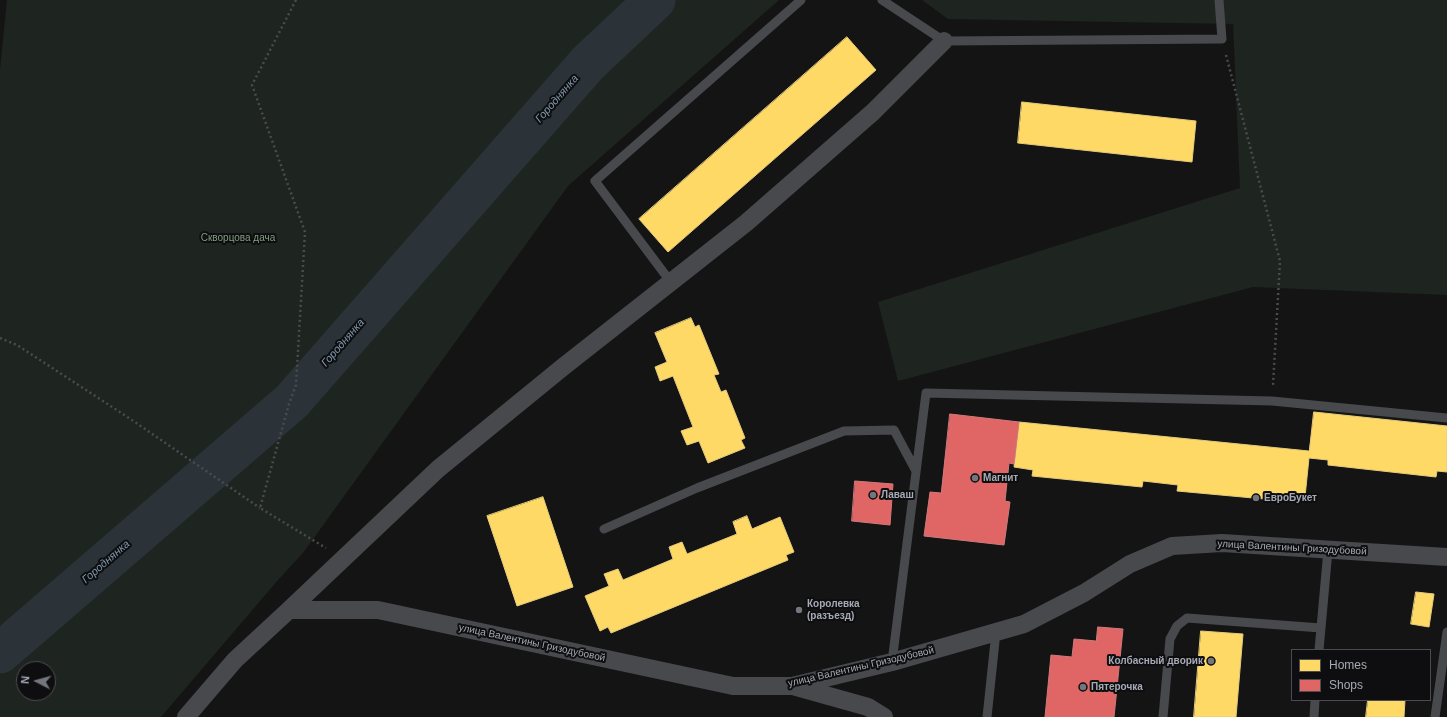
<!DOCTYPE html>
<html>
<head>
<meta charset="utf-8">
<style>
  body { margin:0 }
  #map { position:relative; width:1447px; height:717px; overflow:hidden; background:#141414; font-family:Helvetica,sans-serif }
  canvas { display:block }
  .legend { position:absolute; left:1291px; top:649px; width:140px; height:52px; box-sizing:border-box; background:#0e0e10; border:1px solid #4b4c52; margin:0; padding:5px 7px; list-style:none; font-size:12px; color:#a6aab4 }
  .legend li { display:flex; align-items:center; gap:8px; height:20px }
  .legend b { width:20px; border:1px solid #4b4c52 }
  .north { position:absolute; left:16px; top:661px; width:40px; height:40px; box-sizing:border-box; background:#0e0e10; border:1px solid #4b4c52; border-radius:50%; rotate:276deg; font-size:11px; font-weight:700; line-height:16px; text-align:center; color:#a6aab4 }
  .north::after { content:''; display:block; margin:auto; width:14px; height:18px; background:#73767c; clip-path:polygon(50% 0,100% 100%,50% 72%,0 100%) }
</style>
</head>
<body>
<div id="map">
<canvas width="1447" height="717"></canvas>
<ul class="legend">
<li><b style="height:11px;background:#ffd966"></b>Homes</li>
<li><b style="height:11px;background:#e06666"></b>Shops</li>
</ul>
<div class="north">N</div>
</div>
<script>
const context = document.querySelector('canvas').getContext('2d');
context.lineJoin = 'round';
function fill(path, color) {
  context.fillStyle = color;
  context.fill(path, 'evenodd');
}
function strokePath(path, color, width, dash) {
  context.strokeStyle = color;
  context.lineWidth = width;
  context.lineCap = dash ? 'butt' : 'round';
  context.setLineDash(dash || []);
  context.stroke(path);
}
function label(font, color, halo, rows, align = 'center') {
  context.font = font + ' Helvetica,sans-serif';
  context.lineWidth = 4;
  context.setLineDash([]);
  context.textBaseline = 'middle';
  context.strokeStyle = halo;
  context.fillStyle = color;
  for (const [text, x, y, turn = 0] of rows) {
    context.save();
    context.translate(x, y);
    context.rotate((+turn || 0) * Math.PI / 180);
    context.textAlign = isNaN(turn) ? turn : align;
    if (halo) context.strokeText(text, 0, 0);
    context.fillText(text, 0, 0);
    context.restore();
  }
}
const green = new Path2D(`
  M7,0H779L568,186L303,553L278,580L161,717H0V70ZM24,669H48V693H24Z
  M922,0H1447V295L1253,287L898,381L878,302L1240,188L1233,24L948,19Z`);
const homes = new Path2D(`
  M847,37L876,70L668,252L639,219Z
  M1022,102L1196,121L1192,162L1018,143Z
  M691,318L695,327L699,325L719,374L714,375L721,392L726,390L745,438L741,440L745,448L708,463L699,441L687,445L681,431L693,427L673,376L660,381L655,367L667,362L655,333Z
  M1314,412L1447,426V472L1437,471L1436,477L1328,465V460L1309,458L1305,497L1287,495L1286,501L1177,491L1178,485L1143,481L1142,487L1032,476L1033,470L1014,467L1019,422L1309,451Z
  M543,497L573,587L517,606L487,516Z
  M747,516L752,529L780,517L794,552L786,555L788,560L611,633L608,627L600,631L585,596L609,586L604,574L618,569L623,580L673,559L669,547L682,542L687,554L737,534L733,522Z
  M1416,592L1434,594L1429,627L1411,624Z
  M1201,631L1243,634L1236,717H1194Z
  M1368,700H1405L1404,717H1366Z`);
const shops = new Path2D(`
  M950,414L1019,422L1014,464L1009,463L1005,501L1010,502L1004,545L924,536L930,492L941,493Z
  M855,481L893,484L890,525L852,521Z
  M1098,627L1123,629L1114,717H1045L1051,655L1072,657L1074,639L1096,641Z`);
const river = new Path2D(`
  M0,653L292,401L588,63L655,0`);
const path = new Path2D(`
  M296,0L252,85L305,232L296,385L289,404L260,508L326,548
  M1226,55L1280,261L1273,385
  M0,338L17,345L129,418L260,508`);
const service = new Path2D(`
  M882,0L944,41L1222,39L1219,0
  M670,281L595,181L801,0
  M604,529L697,488L844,431L894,430L916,471
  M1319,650L1328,550
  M892,662L926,393L1272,401L1447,418
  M987,717L996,632
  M1163,717L1170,639L1177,626L1187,618L1321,628
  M1314,717L1315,700
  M1435,717L1447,632`);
const minor = new Path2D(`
  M289,610L438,469L563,367L746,223L873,112L944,41
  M793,686L868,707L884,717
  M186,717L235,660L289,610H378L733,686H792L892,662L1024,624L1084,593L1130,564L1172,546L1222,543L1447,557`);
const markers = [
  [975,478,4,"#73767c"],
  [873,495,4,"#73767c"],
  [1256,498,4,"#73767c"],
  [799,610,4,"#73767c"],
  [1211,661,4,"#73767c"],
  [1083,687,4,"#73767c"]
];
const parkNames = [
  ["Скворцова дача",238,238]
];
const poiNames = [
  ["Магнит",983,478],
  ["Лаваш",881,495],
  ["ЕвроБукет",1264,498],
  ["Королевка",807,604],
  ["(разъезд)",807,616],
  ["Колбасный дворик",1203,661,"right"],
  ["Пятерочка",1091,687]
];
const streetNames = [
  ["улица Валентины Гризодубовой",1292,548,3],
  ["улица Валентины Гризодубовой",532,643,12],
  ["улица Валентины Гризодубовой",861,667,-13]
];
const waterNames = [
  ["Городнянка",557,99,-49],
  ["Городнянка",343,343,-49],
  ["Городнянка",106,562,-41]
];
fill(green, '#1e241f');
fill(homes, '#ffd966');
strokePath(homes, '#e4cb7d', 1);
fill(shops, '#e06666');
strokePath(shops, '#cf7a7d', 1);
strokePath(river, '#2c3338', 41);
strokePath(path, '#4a4b4e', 2.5, [2, 3]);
strokePath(service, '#48494d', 9);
strokePath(minor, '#48494d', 18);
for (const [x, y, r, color] of markers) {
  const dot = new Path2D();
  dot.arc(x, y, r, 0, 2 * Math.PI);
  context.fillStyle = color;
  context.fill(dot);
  strokePath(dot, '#0e0e10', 1.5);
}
label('10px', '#7f9d80', '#0e0e10', parkNames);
label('bold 10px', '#a6aab4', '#0e0e10', poiNames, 'left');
label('10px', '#a6aab4', '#0e0e10', streetNames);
label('italic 11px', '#8098ac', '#0e0e10', waterNames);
</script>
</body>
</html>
